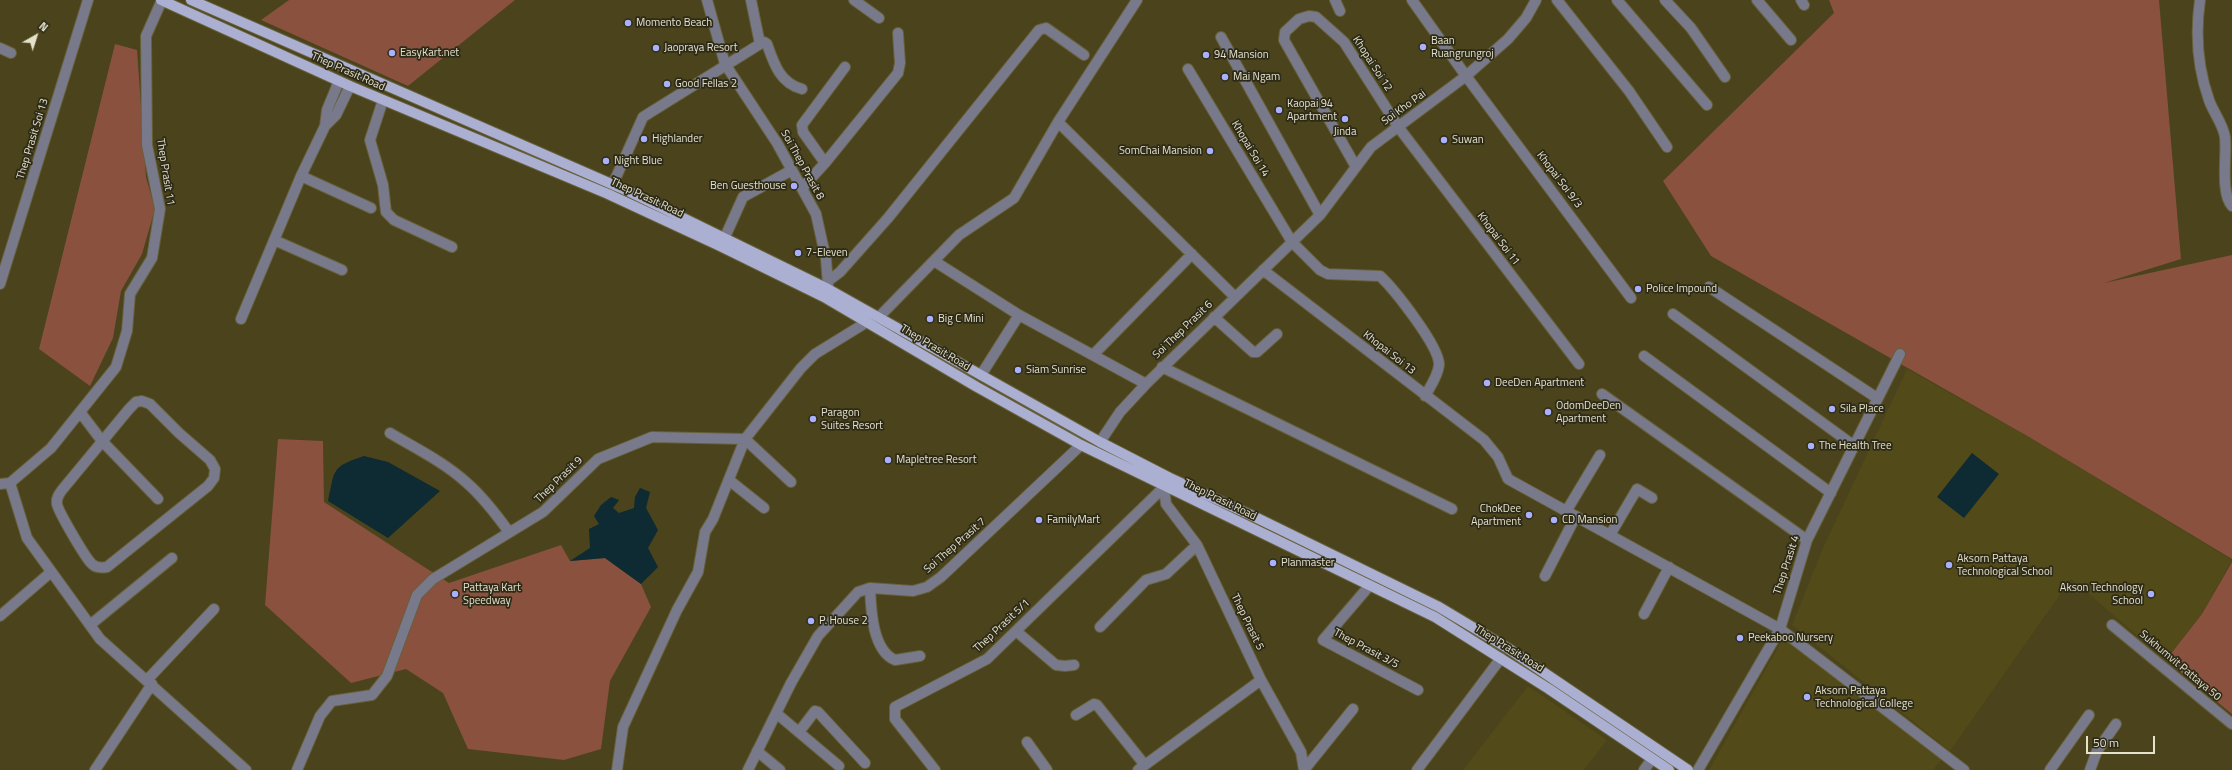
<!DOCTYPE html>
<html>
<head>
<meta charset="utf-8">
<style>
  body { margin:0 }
  #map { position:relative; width:2232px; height:770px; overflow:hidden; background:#4a431b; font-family:"Titillium Web",sans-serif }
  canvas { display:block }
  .north { position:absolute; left:16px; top:16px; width:40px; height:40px; -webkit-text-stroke:3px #2d2a18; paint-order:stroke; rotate:39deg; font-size:11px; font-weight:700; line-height:16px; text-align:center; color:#e5e2cc }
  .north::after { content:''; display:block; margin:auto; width:14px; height:18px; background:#e5e2cc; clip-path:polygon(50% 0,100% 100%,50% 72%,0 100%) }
  .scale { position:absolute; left:2086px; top:736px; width:69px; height:18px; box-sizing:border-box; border:2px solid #e5e2cc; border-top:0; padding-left:5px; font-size:12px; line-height:14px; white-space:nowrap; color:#e5e2cc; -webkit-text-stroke:3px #2d2a18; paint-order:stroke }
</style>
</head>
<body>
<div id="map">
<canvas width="2232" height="770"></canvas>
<div class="north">N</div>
<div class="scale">50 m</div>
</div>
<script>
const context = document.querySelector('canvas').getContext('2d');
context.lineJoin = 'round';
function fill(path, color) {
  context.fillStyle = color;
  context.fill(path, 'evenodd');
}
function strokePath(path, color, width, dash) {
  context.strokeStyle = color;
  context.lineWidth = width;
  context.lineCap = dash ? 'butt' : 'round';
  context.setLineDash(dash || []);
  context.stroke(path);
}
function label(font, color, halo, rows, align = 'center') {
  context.font = font + ' "Titillium Web",sans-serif';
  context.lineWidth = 3.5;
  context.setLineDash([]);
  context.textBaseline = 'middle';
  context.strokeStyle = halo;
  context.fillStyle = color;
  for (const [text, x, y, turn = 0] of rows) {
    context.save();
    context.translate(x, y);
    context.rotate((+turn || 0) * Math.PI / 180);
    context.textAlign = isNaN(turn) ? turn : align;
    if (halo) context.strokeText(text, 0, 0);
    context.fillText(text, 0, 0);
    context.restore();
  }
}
const built = new Path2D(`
  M1907,369L2029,437L2232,560L2202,614L2166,660L2071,579L1950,751L1792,625L1822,550Z
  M1785,635L1942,759L1933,770H1709Z
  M1528,686L1607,740L1584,770H1463Z`);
const green = new Path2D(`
  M289,0H515L408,86L261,20Z
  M1829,0H2159L2181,259L2104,283L2232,255V559L2029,437L1711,256L1663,181L1834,13Z
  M115,44L137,50L146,177L155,209L142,254L121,291L113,338L90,386L39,349Z
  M278,439L323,441L324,502L449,583L561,545L570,561L605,558L641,584L651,607L610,681L601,749L564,760L468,749L443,693L406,669L351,683L265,605Z
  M2232,562V714L2166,660L2202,614Z`);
const water = new Path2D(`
  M1972,453L1999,474L1964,518L1937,497Z
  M364,456L388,462L440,491L388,538L328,501C335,469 331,467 364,456Z
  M640,488L650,492L646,508L658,530L648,548L658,567L641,584L605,558L570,561L590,548L589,529L599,524L594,516L601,505L611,497L619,500L613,508L619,513L634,508L635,497Z`);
const minor = new Path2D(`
  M707,0L725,64L777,143L816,214L826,259L828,285
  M751,0L760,44
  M854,0L879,18
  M1335,0L1340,11
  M1412,0L1466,76L1631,298
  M1557,0L1629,91L1667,147
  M1617,0L1707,105
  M1665,0L1691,28L1725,77
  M1757,0L1791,40
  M1801,0L1804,5
  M2200,0C2195,35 2197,66 2209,100C2213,112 2223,124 2225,137C2227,155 2220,193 2232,206
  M1221,37L1320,215
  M0,48L11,53
  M1188,69L1292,242L1320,270L1328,274L1380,276C1394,289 1440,347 1439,365C1438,376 1430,387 1425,396
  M383,100L370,140L383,185L386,212L394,220L452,247
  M1058,122L1235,297
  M325,126L336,115L350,86
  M825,163L803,132L802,125L845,67
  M1356,167L1284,40L1285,32L1299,19L1309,16L1316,17L1344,42L1399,128L1579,364
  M301,176L371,208
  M613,184L643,117L760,44L764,42L767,44C774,64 780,83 802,89
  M802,188L825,163L898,73L900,63L898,33
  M725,237L743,197L792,170
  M274,240L342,270
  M934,261L1019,315L1146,384
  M1263,270L1484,440L1498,457L1508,479L1780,629L1964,770
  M828,281L840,272L888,218L1039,30L1046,28L1084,55
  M0,284L88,0
  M1709,287L1877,398
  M1673,314L1853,445
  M879,317L959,235L1014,198L1058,122L1137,0
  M1214,317L1253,352H1257L1277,334
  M241,319L301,176L325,126L327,110L339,81
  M1093,355L1192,254
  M1644,356L1831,493
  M1162,367L1452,509
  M981,375L1019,315
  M1602,394L1807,540
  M142,401L150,404L179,433L210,460L215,469L214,478L208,486L107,567C101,568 96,568 92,564C86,559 58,511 57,504C56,498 59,494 62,490L129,409L136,402Z
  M80,412L102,441L158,499
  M390,433C415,448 444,462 467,483C483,497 496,514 509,532
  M745,439L791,482
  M1100,442L1120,412L1146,384L1320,215L1371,147L1466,76L1508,39L1526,18L1536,0
  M729,480L764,508
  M10,483L27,538L100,639L246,770
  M0,484L10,483L51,448L116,367L127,331L130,294L152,258L160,209L147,145L146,36L162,0
  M1164,487L1166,504L1197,545L1261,680L1301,752L1304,770
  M1567,510L1600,455
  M1610,535L1637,489L1652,498
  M1545,576L1576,516
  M1370,585L1323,640L1418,690
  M870,588C871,609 872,650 895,660L920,656
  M1644,614L1669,567
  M0,616L51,572
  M90,625L172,558
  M2112,625L2232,724
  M1100,627L1146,580L1166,574L1197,545
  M1016,631L1056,665L1065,666L1074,665
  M147,680L214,609
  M776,713L839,766
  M1076,715L1094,704L1097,705L1144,764
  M799,732L815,711L818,712L865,763
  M1027,742L1047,770
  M757,751L780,770
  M95,770L152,684
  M297,770L320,716L332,701L372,695L387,676L417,595L433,579L543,512L598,459L652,437L745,439
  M617,770L623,727L677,610L698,572L705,532L713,519L745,439L801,368L815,354L867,322
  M748,770L791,683L818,636L858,592L870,588L913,591L927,587L941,577L1081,445
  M935,770L895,719V707L987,659L1164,487
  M1138,770L1261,680
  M1304,770L1353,709
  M1417,770L1501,658
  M1644,770L1652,759
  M1698,770L1780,629L1807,540L1900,354
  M2050,770L2089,715
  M2090,770L2097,751L2116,724`);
const major = new Path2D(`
  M161,0L350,86L608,194L720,246L824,297L977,387L1081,445L1435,617L1549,689L1669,770
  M191,0L632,193L828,289L1100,442L1170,478L1255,517L1439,607L1509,649L1688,770`);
const markers = [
  [628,23,4,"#a9b0fc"],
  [1423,47,4,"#a9b0fc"],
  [656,48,4,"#a9b0fc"],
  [392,53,4,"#a9b0fc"],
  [1206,55,4,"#a9b0fc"],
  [1225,77,4,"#a9b0fc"],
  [667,84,4,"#a9b0fc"],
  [1279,110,4,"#a9b0fc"],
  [1345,119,4,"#a9b0fc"],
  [644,139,4,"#a9b0fc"],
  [1444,140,4,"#a9b0fc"],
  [1210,151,4,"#a9b0fc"],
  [606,161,4,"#a9b0fc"],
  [794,186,4,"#a9b0fc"],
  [798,253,4,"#a9b0fc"],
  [1638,289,4,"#a9b0fc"],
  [930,319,4,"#a9b0fc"],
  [1018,370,4,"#a9b0fc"],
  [1487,383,4,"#a9b0fc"],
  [1832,409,4,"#a9b0fc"],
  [1548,412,4,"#a9b0fc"],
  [813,419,4,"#a9b0fc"],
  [1811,446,4,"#a9b0fc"],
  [888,460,4,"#a9b0fc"],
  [1529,515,4,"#a9b0fc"],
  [1039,520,4,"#a9b0fc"],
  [1554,520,4,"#a9b0fc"],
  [1273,563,4,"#a9b0fc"],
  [1949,565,4,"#a9b0fc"],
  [455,594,4,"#a9b0fc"],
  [2151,594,4,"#a9b0fc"],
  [811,621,4,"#a9b0fc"],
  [1740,638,4,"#a9b0fc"],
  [1807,697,4,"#a9b0fc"]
];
const poiNames = [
  ["Momento Beach",636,23],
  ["Baan",1431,41],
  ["Ruangrungroj",1431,54],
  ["Jaopraya Resort",664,48],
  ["EasyKart.net",400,53],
  ["94 Mansion",1214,55],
  ["Mai Ngam",1233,77],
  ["Good Fellas 2",675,84],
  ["Kaopai 94",1287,104],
  ["Apartment",1287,117],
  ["Jinda",1345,132,"center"],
  ["Highlander",652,139],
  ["Suwan",1452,140],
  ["SomChai Mansion",1202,151,"right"],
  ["Night Blue",614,161],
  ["Ben Guesthouse",786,186,"right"],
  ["7-Eleven",806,253],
  ["Police Impound",1646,289],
  ["Big C Mini",938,319],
  ["Siam Sunrise",1026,370],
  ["DeeDen Apartment",1495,383],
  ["OdomDeeDen",1556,406],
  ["Apartment",1556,419],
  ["Sila Place",1840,409],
  ["Paragon",821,413],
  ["Suites Resort",821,426],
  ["The Health Tree",1819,446],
  ["Mapletree Resort",896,460],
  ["ChokDee",1521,509,"right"],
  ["Apartment",1521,522,"right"],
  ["FamilyMart",1047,520],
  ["CD Mansion",1562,520],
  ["Aksorn Pattaya",1957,559],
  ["Technological School",1957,572],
  ["Planmaster",1281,563],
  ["Pattaya Kart",463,588],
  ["Speedway",463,601],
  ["Akson Technology",2143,588,"right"],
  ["School",2143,601,"right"],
  ["P. House 2",819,621],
  ["Peekaboo Nursery",1748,638],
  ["Aksorn Pattaya",1815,691],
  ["Technological College",1815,704]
];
const streetNames = [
  ["Khopai Soi 12",1372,64,57],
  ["Thep Prasit Road",348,72,24],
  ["Soi Kho Pai",1404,108,-36],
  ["Thep Prasit Soi 13",33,139,-73],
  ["Khopai Soi 14",1250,149,59],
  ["Soi Thep Prasit 8",802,165,61],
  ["Thep Prasit 11",165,172,81],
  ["Khopai Soi 9/3",1559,180,53],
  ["Thep Prasit Road",647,198,25],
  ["Khopai Soi 11",1498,239,53],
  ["Soi Thep Prasit 6",1183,330,-44],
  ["Thep Prasit Road",935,348,31],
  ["Khopai Soi 13",1389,353,38],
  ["Thep Prasit 9",559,480,-44],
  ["Thep Prasit Road",1220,500,26],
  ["Soi Thep Prasit 7",955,546,-41],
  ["Thep Prasit 4",1787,565,-72],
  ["Thep Prasit 5",1247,622,64],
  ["Thep Prasit 5/1",1002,626,-43],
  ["Thep Prasit 3/5",1366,649,28],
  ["Thep Prasit Road",1509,649,32],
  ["Sukhumvit Pattaya 50",2180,666,40]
];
fill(built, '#524a18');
fill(green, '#89513e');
fill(water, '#0e2a32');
strokePath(minor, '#66603b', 12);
strokePath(major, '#66603b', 12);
strokePath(minor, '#787a8b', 10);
strokePath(major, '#abafd2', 10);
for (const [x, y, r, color] of markers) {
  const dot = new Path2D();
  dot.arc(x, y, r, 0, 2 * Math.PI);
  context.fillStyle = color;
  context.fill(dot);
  strokePath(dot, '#2d2a18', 1.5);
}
label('11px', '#e5e2cc', '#2d2a18', poiNames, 'left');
label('11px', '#e5e2cc', '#2d2a18', streetNames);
</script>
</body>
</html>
